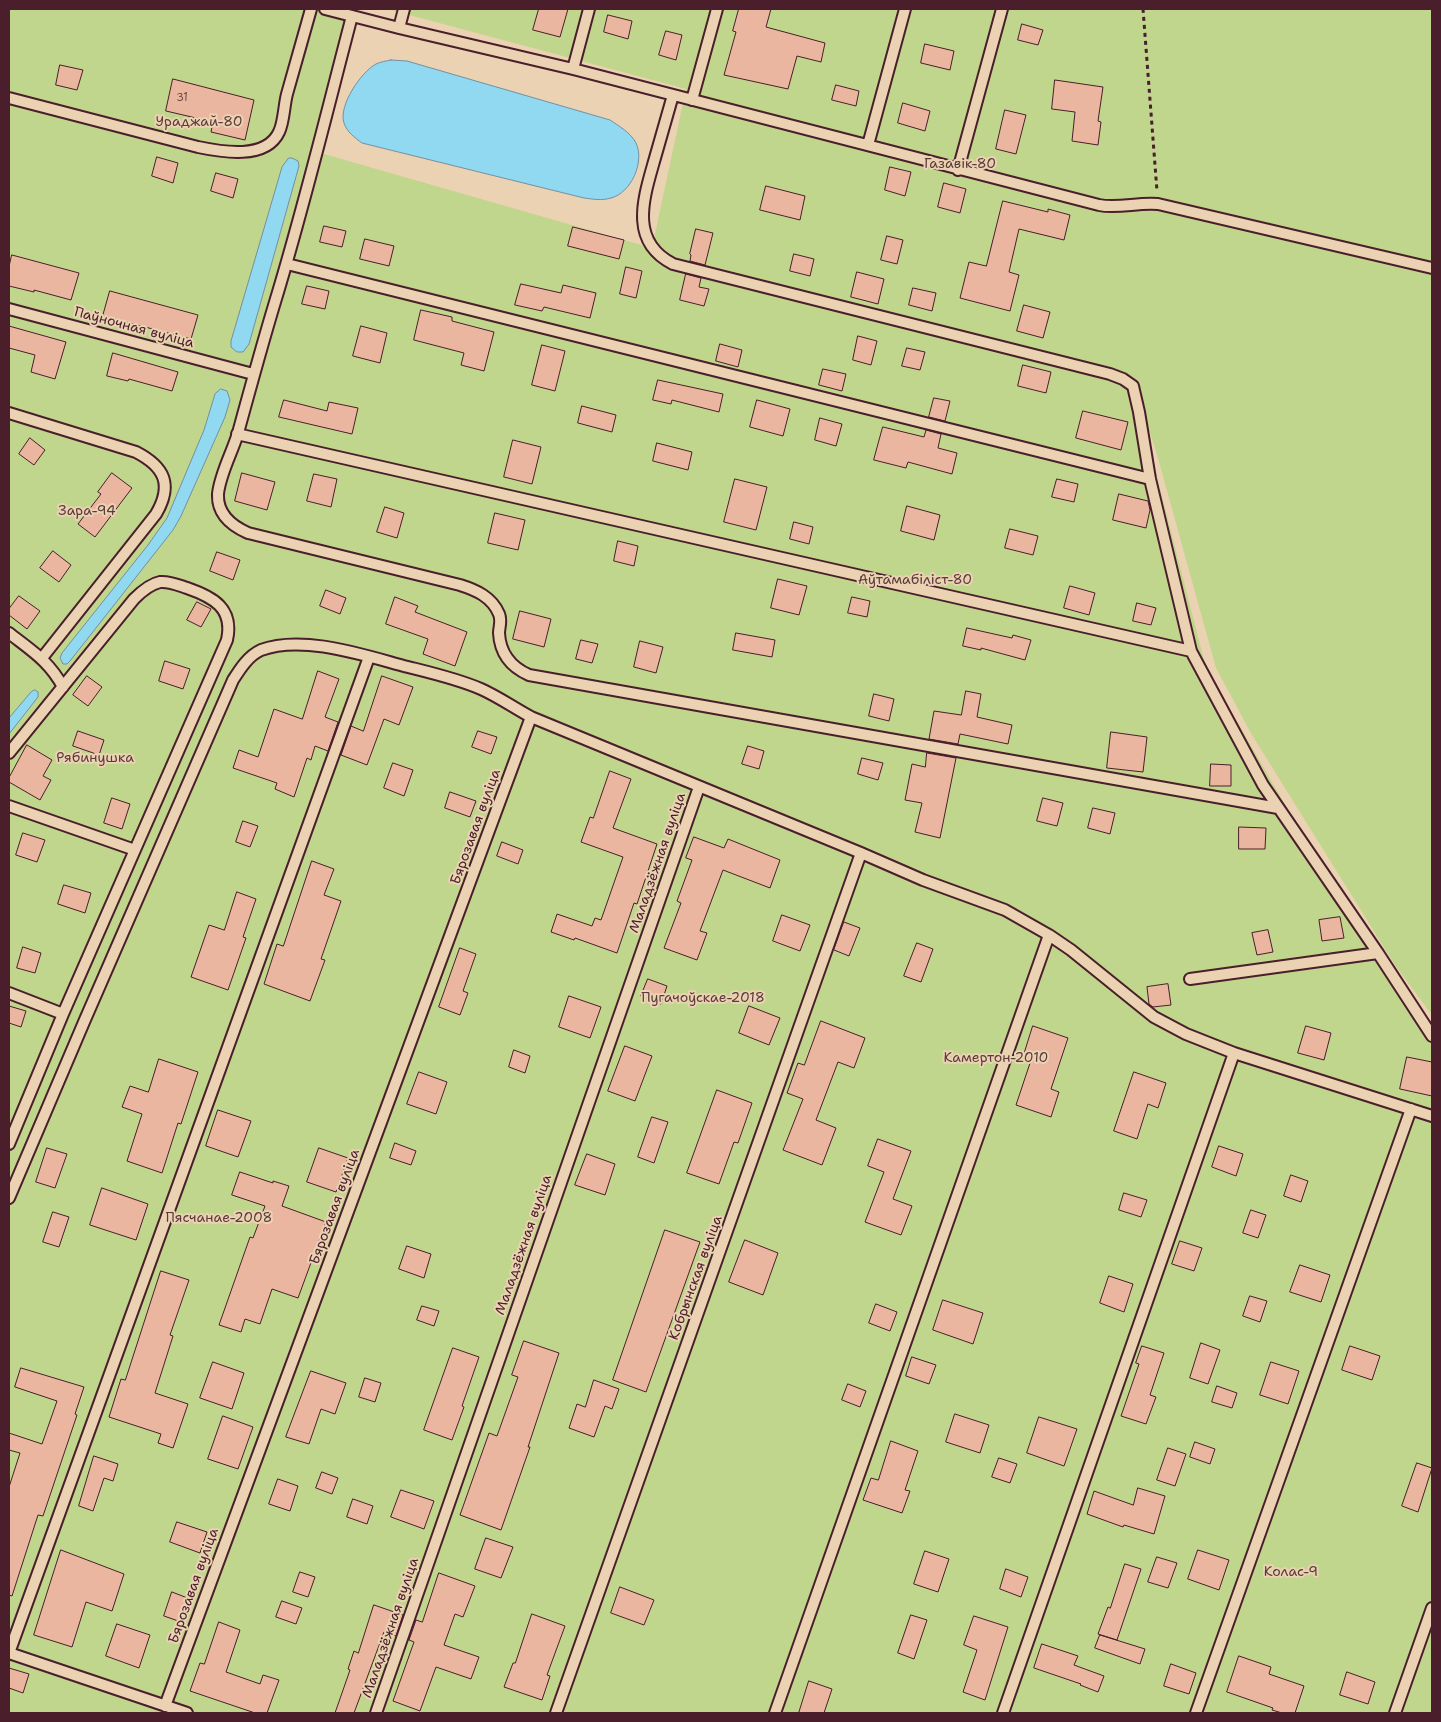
<!DOCTYPE html>
<html>
<head>
<meta charset="utf-8">
<style>
  body { margin:0 }
  #map { position:relative; width:1441px; height:1722px; overflow:hidden; background:#ead2b2; font-family:"Shantell Sans",sans-serif }
  canvas { display:block }
  .frame { position:absolute; inset:0; border:10px solid #4a1f2b; pointer-events:none }
</style>
</head>
<body>
<div id="map">
<canvas width="1441" height="1722"></canvas>
<div class="frame"></div>
</div>
<script>
const context = document.querySelector('canvas').getContext('2d');
context.lineJoin = 'round';
function fill(path, color) {
  context.fillStyle = color;
  context.fill(path, 'evenodd');
}
function strokePath(path, color, width, dash) {
  context.strokeStyle = color;
  context.lineWidth = width;
  context.lineCap = dash ? 'butt' : 'round';
  context.setLineDash(dash || []);
  context.stroke(path);
}
function label(font, color, halo, rows, align = 'center') {
  context.font = font + ' "Shantell Sans",sans-serif';
  context.lineWidth = 4;
  context.setLineDash([]);
  context.textBaseline = 'middle';
  context.strokeStyle = halo;
  context.fillStyle = color;
  for (const [text, x, y, turn = 0] of rows) {
    context.save();
    context.translate(x, y);
    context.rotate((+turn || 0) * Math.PI / 180);
    context.textAlign = isNaN(turn) ? turn : align;
    if (halo) context.strokeText(text, 0, 0);
    context.fillText(text, 0, 0);
    context.restore();
  }
}
const green = new Path2D(`
  M9,9H349L310,150L652,248L686,89L387,9H1432V1015L1395,965L1252,735L1216,668L1156,451L1132,379L1206,668L1320,865L1432,1027V1713H9Z`);
const water = new Path2D(`
  M391,60L407,61L610,120C619,126 631,133 636,143C645,162 631,193 611,198C601,201 593,199 584,198L362,143C354,137 347,132 344,123C338,106 361,72 376,64C380,62 386,61 391,60Z
  M289,158H292L298,161L299,166L249,344L243,352H237L231,347V341L282,167Z
  M221,389L227,391L230,400L225,417L181,516L173,530L70,661L67,664H63L60,658L62,653L148,545L167,518L204,430L215,394Z
  M35,690L38,692V697L9,734V718L31,692Z`);
const building = new Path2D(`
  M539,9H568L560,37L533,30Z
  M739,9H771L766,27L825,43L821,62L797,56L788,89L724,75L736,32L733,31Z
  M608,15L632,21L628,39L604,32Z
  M1022,24L1043,30L1038,45L1018,40Z
  M666,31L682,35L676,60L659,55Z
  M925,44L954,51L950,70L921,63Z
  M60,65L83,70L77,90L56,85Z
  M173,79L254,100L245,140L211,132L213,122L166,111Z
  M1055,80L1103,87L1098,121L1101,122L1098,145L1072,141L1075,112L1052,109Z
  M836,85L859,91L856,106L832,100Z
  M903,103L930,111L925,131L898,123Z
  M1005,110L1026,115L1016,154L996,149Z
  M157,157L178,163L173,183L152,176Z
  M890,167L911,172L905,196L885,190Z
  M216,173L238,179L233,198L211,191Z
  M944,183L966,189L960,213L938,207Z
  M766,186L805,196L800,220L760,210Z
  M1003,201L1048,212V209L1070,215L1064,240L1019,229L1009,272L1019,275L1010,311L960,298L969,262L986,266Z
  M324,226L346,231L342,247L320,242Z
  M573,227L624,240L619,259L568,246Z
  M696,229L713,233L705,265L690,261L691,255L690,254Z
  M887,236L903,240L897,264L881,260Z
  M365,239L394,246L389,266L360,259Z
  M794,254L814,259L810,276L790,271Z
  M12,255L79,273L71,300L34,290V292L9,286V267Z
  M626,267L642,271L636,298L620,294Z
  M857,272L884,279L878,304L851,297Z
  M686,274L701,278L699,287L709,289L704,306L680,300Z
  M521,284L561,293L563,285L596,293L590,318L544,307L542,311L515,305Z
  M307,286L329,291L325,309L302,304Z
  M913,288L936,293L932,311L909,305Z
  M110,291L198,315L191,339L103,316Z
  M1024,305L1050,312L1043,338L1017,331Z
  M421,310L452,317V321L494,332L484,371L461,365L464,353L414,340Z
  M9,326L66,342L55,379L31,372L35,355L9,348Z
  M361,326L387,333L380,363L353,356Z
  M858,336L877,341L871,365L853,360Z
  M720,344L742,350L738,367L716,361Z
  M542,345L565,351L555,391L532,385Z
  M907,348L925,352L920,370L902,366Z
  M113,353L178,372L172,391L129,379L128,381L107,376Z
  M1023,365L1051,372L1046,393L1018,386Z
  M823,369L846,374L842,391L819,385Z
  M658,380L723,394L719,412L672,400L671,404L653,400Z
  M934,398L950,401L945,421L929,417Z
  M284,400L327,411L329,402L358,408L352,434L279,417Z
  M757,400L790,409L783,436L750,427Z
  M582,406L616,415L612,432L578,423Z
  M1083,411L1128,422L1121,450L1076,438Z
  M820,418L842,424L836,446L815,440Z
  M883,427L924,437L926,430L941,434L938,448L957,453L952,474L908,462L906,468L874,460Z
  M30,438L45,450L34,465L19,454Z
  M513,440L541,447L532,484L504,477Z
  M657,443L692,452L688,470L653,461Z
  M112,473L132,488L95,537L78,524L101,494L98,492Z
  M242,473L275,482L267,510L235,501Z
  M314,474L337,479L331,507L307,501Z
  M735,479L767,487L756,530L724,522Z
  M1057,479L1078,484L1074,502L1052,497Z
  M1119,494L1148,501L1150,510L1146,528L1113,520Z
  M907,506L940,515L934,540L901,531Z
  M385,507L404,513L397,538L377,532Z
  M495,513L525,520L518,550L488,543Z
  M794,522L813,527L809,544L790,539Z
  M1010,529L1038,536L1033,555L1005,548Z
  M618,541L638,546L634,566L614,561Z
  M53,551L71,565L59,582L40,568Z
  M217,552L240,560L233,580L210,571Z
  M778,579L807,586L799,615L771,608Z
  M1070,586L1095,593L1089,615L1064,608Z
  M326,590L346,598L340,614L320,606Z
  M19,596L40,611L27,629L9,615V609Z
  M395,597L418,606L415,612L467,632L455,666L423,654L428,639L386,624Z
  M852,597L870,601L867,617L848,613Z
  M197,602L211,609L201,627L187,620Z
  M1137,603L1156,608L1151,625L1133,621Z
  M520,611L551,619L544,647L513,639Z
  M967,628L1012,638L1013,635L1031,640L1025,660L981,648V650L963,646Z
  M736,633L775,640L772,657L733,650Z
  M581,640L598,644L592,663L576,659Z
  M640,641L663,647L656,673L634,667Z
  M165,661L190,669L183,689L159,681Z
  M318,671L339,679L325,717L338,722L328,751L315,746L311,760L307,758L294,797L275,789L277,783L233,768L239,750L258,757L274,709L302,719Z
  M87,676L102,687L88,706L73,695Z
  M382,676L413,687L399,725L384,719L367,765L341,755L351,726L363,731Z
  M966,691L981,694L977,717L1012,725L1008,744L960,734L958,744L929,739L934,711L961,715Z
  M874,694L894,699L889,721L869,716Z
  M78,731L104,740L99,755L73,746Z
  M478,731L497,737L491,754L472,747Z
  M1111,732L1147,737L1143,772L1107,768Z
  M27,745L52,760L43,776L51,780L40,800L9,782V778Z
  M748,746L764,751L759,769L742,764Z
  M927,753L956,758L940,838L915,832L922,803L905,800L912,764L925,767Z
  M862,758L883,763L878,780L858,774Z
  M393,763L413,770L404,796L384,788Z
  M1211,764L1231,765V786H1210Z
  M610,771L631,779L613,828L657,844L637,904L634,903L617,953L575,938L574,940L551,932L557,914L592,926L595,918L601,920L623,857L581,842L590,817L593,818Z
  M450,792L476,801L470,817L445,808Z
  M112,798L130,804L122,829L104,823Z
  M1043,798L1063,803L1057,826L1037,821Z
  M1093,808L1115,813L1110,834L1088,828Z
  M243,821L258,826L250,847L236,842Z
  M1239,827L1266,828L1265,849H1239Z
  M23,833L45,840L37,862L16,855Z
  M694,837L724,848L728,839L780,860L770,888L723,870L700,931L707,933L697,960L664,948L681,903L677,901L692,860L686,858Z
  M502,842L523,850L518,864L497,856Z
  M312,861L334,869L324,895L341,901L321,959L325,960L310,1001L264,984L277,944L283,946Z
  M64,885L91,893L85,913L58,904Z
  M237,892L256,899L243,937L246,938L228,990L191,977L209,925L224,930Z
  M782,915L810,925L800,951L773,941Z
  M1340,917L1344,938L1322,941L1319,920Z
  M844,922L860,928L849,956L834,950Z
  M1268,930L1273,952L1257,955L1252,933Z
  M917,943L933,949L921,982L904,976Z
  M23,947L41,953L35,973L17,968Z
  M460,948L476,954L463,991L468,993L460,1015L439,1007Z
  M648,979L667,986L661,1004L641,996Z
  M1168,984L1171,1005L1153,1007L1149,1004L1147,987Z
  M569,996L601,1007L590,1038L559,1027Z
  M9,1006L26,1011L21,1027L9,1023Z
  M749,1006L780,1018L769,1045L739,1033Z
  M821,1021L865,1038L854,1068L838,1062L816,1120L836,1128L822,1165L783,1150L803,1099L787,1093L798,1063L804,1065Z
  M1033,1026L1068,1038L1051,1089L1059,1092L1051,1117L1016,1105L1031,1060L1023,1058Z
  M1306,1026L1331,1033L1324,1060L1298,1053Z
  M625,1046L652,1056L635,1101L608,1091Z
  M514,1050L530,1056L525,1073L509,1067Z
  M1407,1057L1432,1062V1096L1400,1089Z
  M159,1059L198,1072L181,1124L178,1123L162,1173L127,1161L142,1114L122,1107L130,1086L148,1092Z
  M419,1072L447,1082L436,1114L407,1104Z
  M1134,1072L1166,1083L1158,1108L1148,1104L1137,1139L1114,1131Z
  M717,1090L752,1103L738,1143L734,1142L719,1184L687,1173Z
  M218,1110L251,1121L238,1157L206,1146Z
  M652,1117L668,1122L654,1163L638,1157Z
  M878,1139L911,1151L893,1199L912,1206L901,1235L865,1222L884,1172L868,1166Z
  M395,1143L416,1151L411,1165L390,1158Z
  M1219,1146L1243,1154L1236,1176L1212,1167Z
  M47,1148L67,1154L55,1188L36,1182Z
  M319,1148L348,1158L336,1192L307,1182Z
  M587,1154L615,1164L605,1195L575,1185Z
  M240,1172L273,1183V1181L289,1186L282,1206L326,1222L298,1298L272,1289L260,1324L245,1319L241,1332L219,1325L250,1237L253,1238L265,1206L232,1195Z
  M1291,1175L1308,1181L1301,1202L1284,1196Z
  M102,1188L148,1204L136,1240L90,1225Z
  M1124,1193L1147,1200L1141,1217L1119,1210Z
  M1251,1210L1266,1215L1258,1238L1243,1233Z
  M53,1212L69,1217L59,1247L43,1242Z
  M665,1230L700,1242L646,1392L613,1380Z
  M745,1240L778,1253L763,1295L729,1282Z
  M1180,1241L1202,1248L1194,1271L1172,1264Z
  M407,1246L431,1254L424,1278L399,1269Z
  M1300,1265L1330,1275L1321,1302L1290,1292Z
  M161,1271L189,1280L170,1335L173,1336L155,1393L188,1404L173,1448L158,1443L161,1434L109,1417L121,1379L125,1380Z
  M1109,1276L1133,1284L1124,1312L1100,1303Z
  M1250,1296L1267,1301L1260,1322L1243,1316Z
  M943,1300L983,1313L973,1344L933,1330Z
  M876,1304L897,1312L890,1331L869,1323Z
  M422,1306L439,1311L434,1326L417,1320Z
  M524,1341L559,1353L528,1447H530L501,1530L460,1515L489,1433L497,1436L518,1377L512,1375Z
  M1201,1343L1220,1350L1208,1384L1190,1378Z
  M1142,1346L1164,1353L1150,1395L1156,1397L1146,1424L1121,1416L1139,1364L1136,1363Z
  M1350,1346L1380,1356L1372,1380L1342,1370Z
  M453,1348L479,1357L462,1406L464,1407L452,1440L424,1430Z
  M912,1357L936,1365L929,1384L906,1376Z
  M213,1362L244,1373L232,1409L200,1398Z
  M1271,1362L1299,1371L1288,1404L1260,1395Z
  M21,1368L84,1387L75,1414L77,1415L43,1516L38,1515L12,1596L9,1595V1487L20,1453L9,1450V1433L42,1444L57,1401L15,1387Z
  M311,1371L346,1383L335,1414L321,1409L309,1444L286,1437Z
  M365,1378L381,1383L375,1402L359,1397Z
  M594,1380L619,1389L612,1409L605,1406L594,1437L569,1428L577,1404L585,1407Z
  M848,1384L866,1391L860,1407L842,1400Z
  M1217,1386L1237,1393L1232,1408L1212,1402Z
  M955,1414L989,1425L980,1453L946,1442Z
  M223,1416L253,1427L238,1469L208,1459Z
  M1039,1417L1077,1429L1064,1466L1027,1453Z
  M891,1441L918,1451L905,1490L910,1491L902,1513L863,1500L871,1478L878,1480Z
  M1195,1442L1215,1449L1210,1464L1190,1457Z
  M1168,1448L1186,1454L1175,1486L1157,1480Z
  M94,1456L118,1464L113,1481L104,1478L93,1511L79,1506Z
  M999,1458L1017,1464L1010,1483L992,1477Z
  M1417,1463L1432,1468L1418,1512L1402,1506Z
  M322,1472L338,1478L332,1494L316,1488Z
  M278,1479L298,1486L290,1511L269,1504Z
  M1138,1488L1165,1496L1154,1534L1124,1525L1123,1527L1087,1514L1094,1491L1133,1505Z
  M401,1490L434,1501L424,1529L391,1517Z
  M353,1499L373,1506L367,1524L347,1517Z
  M177,1522L207,1532L200,1553L170,1542Z
  M486,1538L513,1547L501,1578L475,1569Z
  M61,1550L124,1574L112,1611L86,1602L72,1647L34,1635Z
  M1198,1550L1229,1560L1219,1590L1188,1579Z
  M925,1551L949,1559L938,1592L914,1584Z
  M1157,1557L1177,1563L1168,1588L1148,1582Z
  M1125,1564L1141,1569L1117,1640L1098,1634L1108,1607L1110,1608Z
  M1006,1569L1028,1577L1021,1597L1000,1589Z
  M300,1572L315,1577L308,1597L293,1592Z
  M439,1573L475,1586L463,1617L455,1614L444,1645L479,1657L471,1679L436,1667L420,1711L393,1701L414,1642L409,1640L416,1620L422,1622Z
  M620,1587L654,1600L644,1625L611,1613Z
  M172,1592L190,1599L181,1622L164,1616Z
  M282,1601L302,1608L296,1624L276,1617Z
  M374,1605L403,1615L396,1636L384,1632L354,1713H335L350,1670L348,1669L354,1651L358,1653Z
  M532,1614L565,1626L547,1675L550,1676L542,1700L504,1687L513,1663H515Z
  M911,1615L927,1620L914,1659L898,1653Z
  M974,1616L1008,1627L985,1700L963,1692L977,1650L964,1645Z
  M219,1622L240,1630L226,1672L260,1684L263,1675L279,1680L267,1713H255L190,1691L200,1663L204,1664Z
  M117,1624L150,1635L139,1668L106,1656Z
  M1100,1635L1145,1649L1140,1664L1095,1648Z
  M1042,1644L1078,1656L1074,1665L1104,1676L1098,1692L1080,1685L1081,1684L1034,1668Z
  M1239,1656L1271,1667L1269,1674L1304,1686L1295,1713H1282L1272,1710L1273,1708L1227,1692Z
  M1171,1664L1196,1673L1189,1694L1164,1686Z
  M9,1668L29,1674L23,1693L9,1688Z
  M1347,1672L1375,1682L1368,1704L1340,1695Z
  M809,1681L832,1689L824,1713H799Z`);
const path = new Path2D(`
  M1143,9L1157,191`);
const lane = new Path2D(`
  M325,9L399,28L573,69L1099,205C1118,209 1138,202 1158,204L1432,268
  M352,16C327,111 304,207 275,302C262,345 250,389 238,433C232,453 220,474 218,494C217,514 232,526 248,533L460,585C476,590 492,597 499,614C502,621 499,627 499,633C500,653 511,667 529,675L1278,808
  M399,28L404,9
  M573,69L589,9
  M673,95C667,116 661,137 655,158C644,197 628,241 673,264L1110,374L1123,379L1133,386L1139,412L1150,479L1191,651L1263,785L1378,953L1432,1036
  M9,98L198,147C222,152 266,160 279,132C284,122 284,105 287,94C295,66 303,37 311,9
  M692,100L717,9
  M868,145L905,9
  M958,170L1002,9
  M287,264L1150,479
  M9,309L253,374
  M9,413L136,452C165,467 173,485 156,514L42,658
  M237,434L1191,651
  M9,633C32,651 49,661 63,687
  M9,753L134,599C141,592 150,584 160,582C169,581 178,585 187,588C213,597 234,608 227,640L63,1014L9,1144
  M9,806L135,850
  M1190,979L1378,953
  M9,993L63,1014
  M9,1198L84,1022L233,680C240,669 248,656 261,650C303,634 366,656 408,667C432,673 458,679 481,689C499,697 514,708 531,717L861,853L923,880L1005,910L1049,935L1071,950L1154,1017L1186,1034L1234,1053L1432,1116
  M9,1653L369,657
  M9,1653L187,1713
  M165,1706L531,717
  M376,1713L699,787
  M556,1713L861,853
  M775,1713L1049,935
  M1003,1713L1234,1053
  M1196,1713L1411,1109
  M1395,1713L1432,1608`);
const numberNames = [
  ["31",182,98]
];
const parkNames = [
  ["Ураджай-80",199,122],
  ["Газавік-80",960,164],
  ["Зара-94",87,511],
  ["Аўтамабіліст-80",915,580],
  ["Рябинушка",95,758],
  ["Пугачоўскае-2018",703,998],
  ["Камертон-2010",996,1058],
  ["Пясчанае-2008",219,1218],
  ["Колас-9",1291,1572]
];
const streetNames = [
  ["Паўночная вуліца",134,328,15],
  ["Бярозавая вуліца",476,827,-70],
  ["Маладзёжная вуліца",658,863,-71],
  ["Бярозавая вуліца",335,1207,-70],
  ["Маладзёжная вуліца",524,1245,-71],
  ["Кобрынская вуліца",696,1278,-70],
  ["Бярозавая вуліца",194,1586,-70],
  ["Маладзёжная вуліца",391,1628,-71]
];
fill(green, '#c0d68c');
fill(water, '#90d9f1');
strokePath(water, '#748fa2', 1);
fill(building, '#eab6a0');
strokePath(building, '#4a1f2b', 1);
strokePath(lane, '#4a1f2b', 14);
strokePath(path, '#4a1f2b', 3, [4, 4]);
strokePath(lane, '#ead2b2', 10);
label('11px', '#724548', null, numberNames);
label('14px', '#5c3a3a', '#ead2b2', parkNames);
label('14px', '#4a1f2b', '#ead2b2', streetNames);
</script>
</body>
</html>
